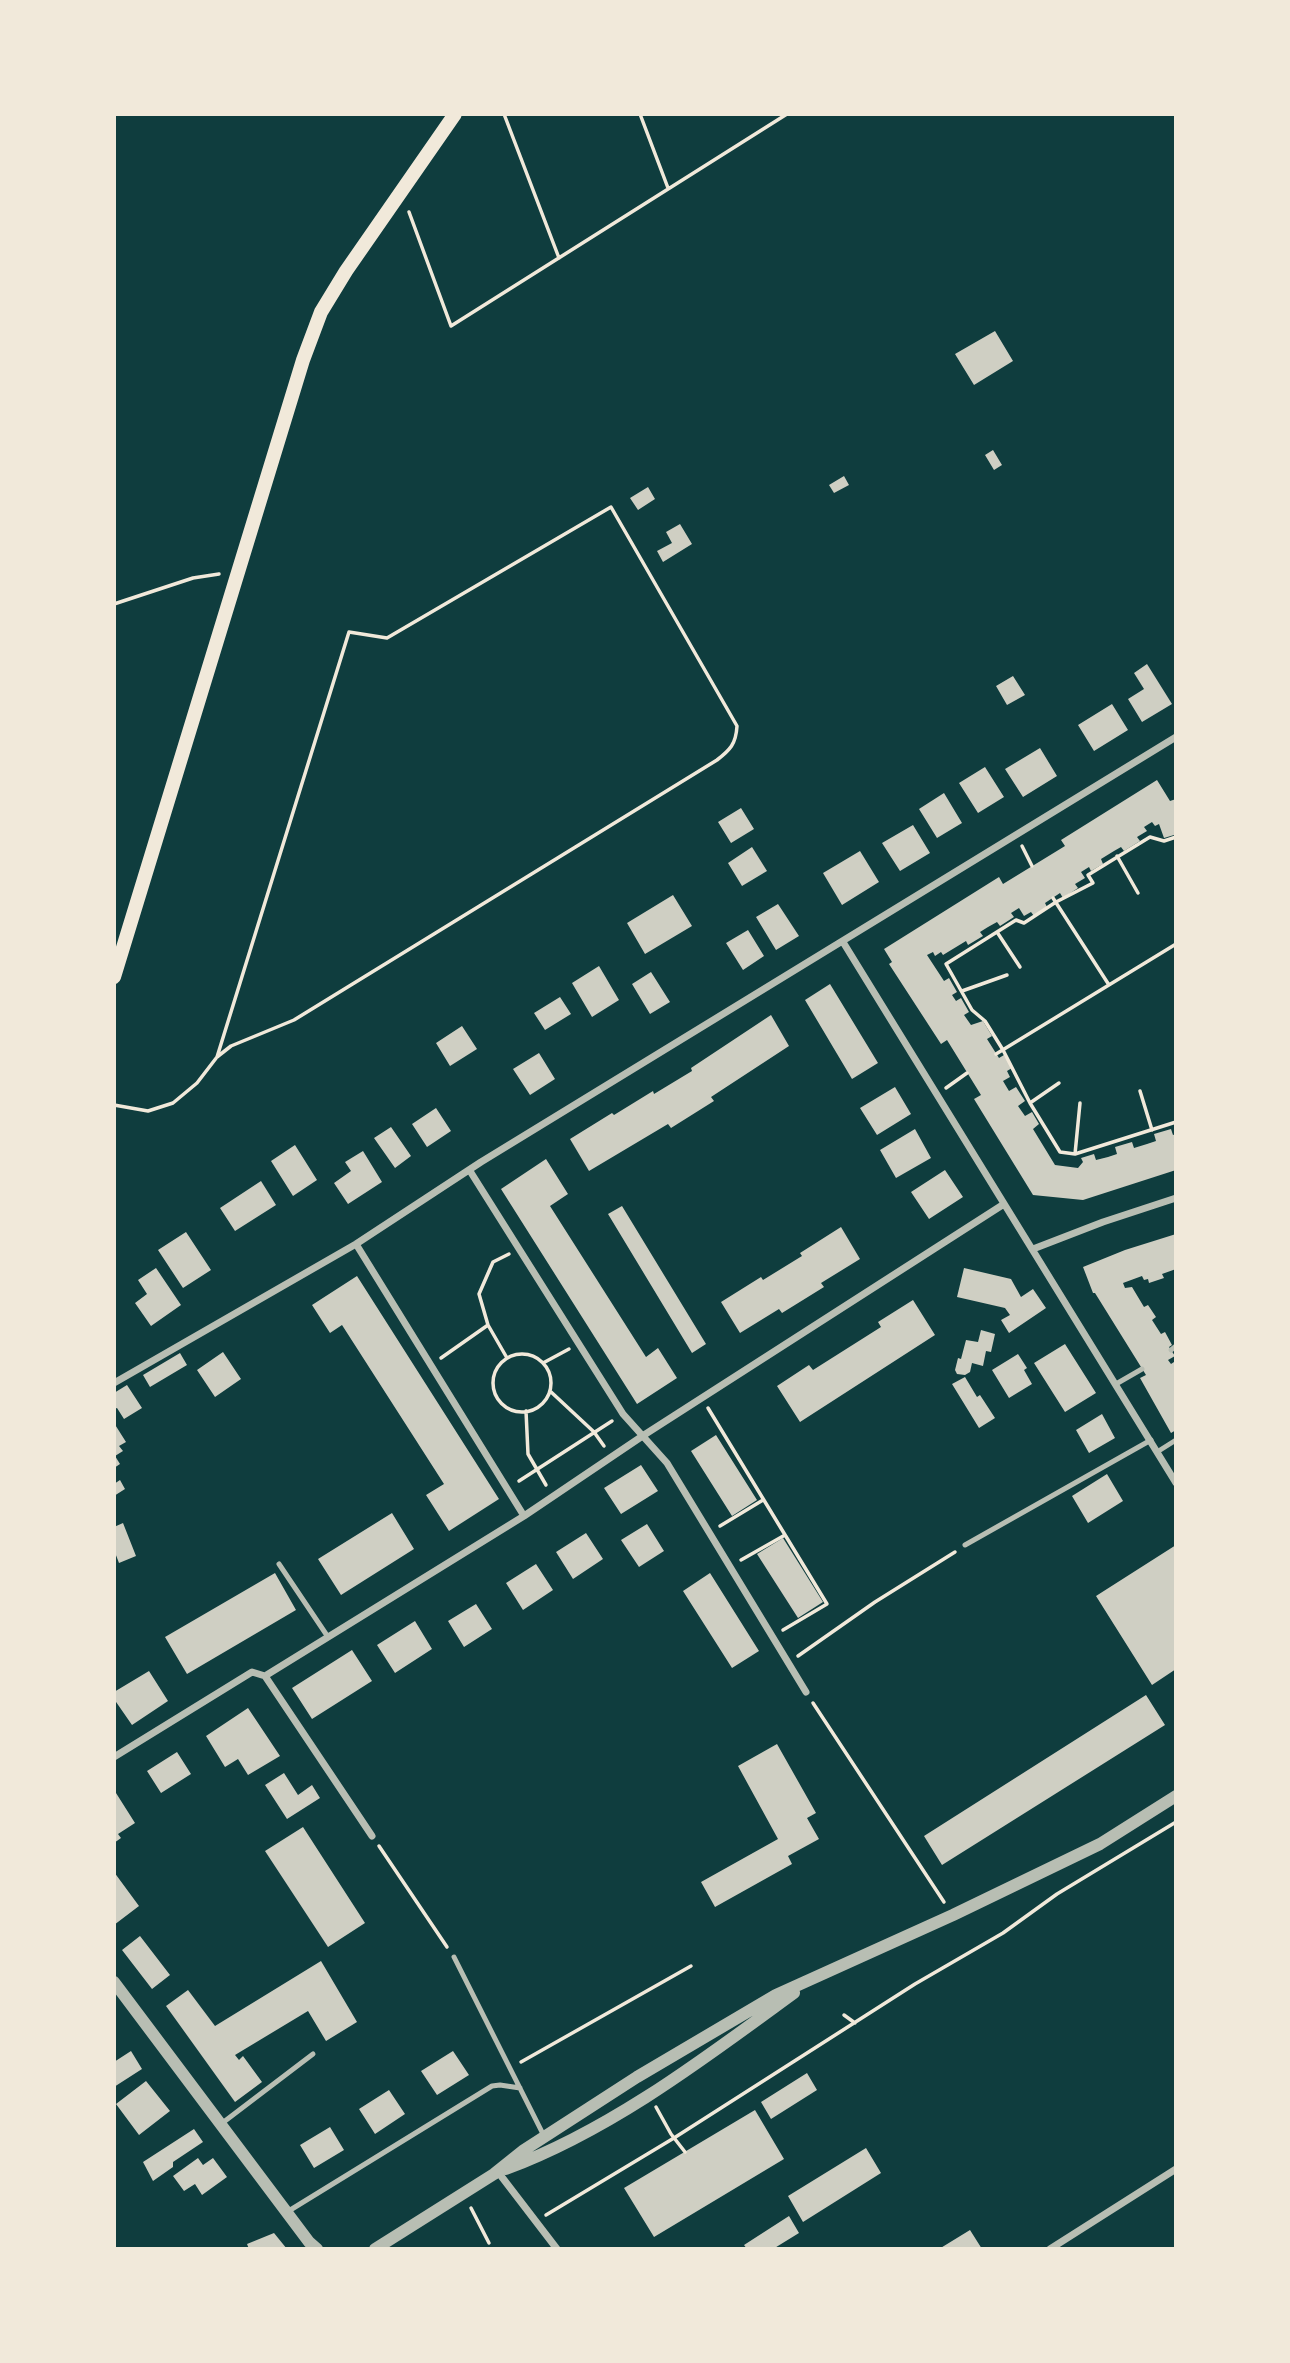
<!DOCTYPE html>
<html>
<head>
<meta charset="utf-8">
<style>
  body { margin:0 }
  #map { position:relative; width:1290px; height:2363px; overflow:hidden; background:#0f3d3e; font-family:"Fira Sans",sans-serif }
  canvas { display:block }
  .frame { position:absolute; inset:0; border:116px solid #f1e9da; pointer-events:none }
</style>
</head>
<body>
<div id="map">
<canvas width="1290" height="2363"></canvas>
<div class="frame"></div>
</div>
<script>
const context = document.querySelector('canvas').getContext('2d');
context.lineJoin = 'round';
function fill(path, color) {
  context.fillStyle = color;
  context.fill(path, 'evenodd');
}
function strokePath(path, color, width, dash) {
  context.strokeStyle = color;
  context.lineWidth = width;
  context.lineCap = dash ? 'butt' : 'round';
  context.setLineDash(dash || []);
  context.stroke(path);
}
const building = new Path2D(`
  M995,331L1013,361L974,385L955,354Z
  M993,450L1002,465L994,470L985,455Z
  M844,476L849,485L834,493L829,485Z
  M648,487L655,499L638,510L630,498Z
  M680,524L692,544L663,562L657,551L672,543L666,532Z
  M1147,664L1172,704L1142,722L1128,699L1144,689L1134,673Z
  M1013,676L1025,695L1007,705L996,686Z
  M1112,704L1128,730L1094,751L1078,725Z
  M1040,748L1057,776L1023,797L1005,769Z
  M985,767L1004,797L978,813L959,783Z
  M1157,780L1170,801L1176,799V832L1174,835L1164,838L1159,824L1155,826L1152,822L1144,827L1147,831L1137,837L1140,841L1124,851L1121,847L1114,851L1101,859L1103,864L1091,871L1089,867L1081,872L1085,878L1075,884L1078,888L1063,898L1060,893L1045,903L1047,907L1034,916L1031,912L1024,916L1019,908L1011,913L1014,917L1000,926L997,922L988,927L980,932L983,936L968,945L966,941L943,955L941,952L935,956L933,952L927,955L944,981L949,978L957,992L952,995L956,1001L961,998L969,1012L964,1015L971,1025L983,1021L992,1036L987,1039L999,1058L1004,1055L1012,1068L1007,1071L1010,1077L1003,1081L1009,1091L1016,1087L1025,1101L1018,1106L1025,1116L1032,1112L1039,1124L1033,1129L1055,1165L1078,1168L1083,1162L1081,1158L1094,1154L1096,1160L1108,1157L1117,1154L1115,1147L1132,1142L1134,1148L1147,1144L1156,1141L1154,1134L1171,1129L1173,1135L1176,1134V1170L1083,1200L1033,1195L974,1099L981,1095L947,1040L941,1044L889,964L892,962L884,949L999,877L1003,884L1065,846L1061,840Z
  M944,793L962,823L937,838L919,809Z
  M741,808L754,829L731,843L718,822Z
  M913,825L930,853L900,871L882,843Z
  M752,847L767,871L742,886L728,863Z
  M860,851L879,882L842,905L823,873Z
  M673,895L692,926L645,954L627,923Z
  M778,904L799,936L776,950L756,917Z
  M748,930L764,956L743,970L726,943Z
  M599,966L619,1000L592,1017L572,983Z
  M651,972L670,1002L650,1014L632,984Z
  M830,984L878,1063L852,1079L805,1000Z
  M560,997L571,1014L545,1030L534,1013Z
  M771,1015L789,1046L711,1097L714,1101L671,1128L668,1124L589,1171L570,1139L612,1113L614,1115L653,1091L654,1094L692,1071L691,1068Z
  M462,1026L477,1049L450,1066L436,1043Z
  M539,1053L555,1079L530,1095L513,1069Z
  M895,1087L911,1114L877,1135L860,1108Z
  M436,1108L451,1131L427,1147L412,1124Z
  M391,1127L411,1156L395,1168L374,1138Z
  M915,1129L931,1158L896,1178L880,1150Z
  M295,1145L317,1180L293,1196L271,1161Z
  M363,1151L382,1182L348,1204L334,1183L351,1171L345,1162Z
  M546,1159L568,1194L550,1206L646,1357L658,1348L677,1378L637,1404L501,1189Z
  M945,1170L963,1197L929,1219L911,1192Z
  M261,1181L276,1205L235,1231L220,1208Z
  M622,1206L706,1344L692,1353L608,1214Z
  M841,1227L860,1259L821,1283L824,1287L782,1313L779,1309L740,1333L721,1302L761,1277L763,1280L802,1256L800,1253Z
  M186,1232L211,1270L183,1288L158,1250Z
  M1176,1234V1269L1162,1274L1164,1278L1149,1283L1148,1279L1144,1280L1142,1276L1123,1283L1125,1288L1132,1287L1144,1307L1148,1305L1156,1317L1152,1320L1161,1334L1165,1332L1172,1345L1169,1347L1175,1356L1168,1360L1171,1364L1174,1362L1176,1365V1430L1171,1433L1140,1378L1146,1375L1095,1293H1093L1083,1267L1125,1250Z
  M156,1268L181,1305L151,1326L135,1303L147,1294L138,1280Z
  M964,1268L1011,1279L1021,1297L1033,1289L1046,1308L1009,1333L1001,1320L1010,1315L1005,1308L957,1297Z
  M357,1276L499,1499L449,1531L426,1495L444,1484L342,1325L330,1333L312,1305Z
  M913,1300L935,1335L800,1422L777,1386L809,1365L813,1370L881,1327L878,1322Z
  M981,1330L995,1334L991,1352L986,1351L983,1366L972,1363L970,1372L965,1375L957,1374L955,1370L958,1358L961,1359L966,1340L978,1342Z
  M1065,1344L1096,1393L1065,1412L1034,1363Z
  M223,1352L241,1379L215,1397L197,1370Z
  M180,1353L187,1365L150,1387L143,1375Z
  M1018,1354L1027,1368L1024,1370L1032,1384L1009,1398L992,1370Z
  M965,1377L977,1397L980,1395L995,1418L979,1428L952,1384Z
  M127,1385L142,1408L124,1419L117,1408L114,1409V1393Z
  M1102,1414L1115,1438L1089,1453L1076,1430Z
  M114,1423L126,1442L119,1446L123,1451L115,1456L120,1464L114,1468Z
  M716,1435L757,1500L732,1516L691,1451Z
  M641,1465L658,1491L621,1514L604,1488Z
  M1107,1474L1123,1501L1088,1523L1072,1496Z
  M120,1480L125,1489L114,1496V1484Z
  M392,1513L414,1549L341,1595L318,1559Z
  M123,1523L136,1556L119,1563L114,1550V1527Z
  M647,1524L664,1551L639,1567L621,1540Z
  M586,1533L603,1559L573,1579L556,1552Z
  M783,1538L823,1602L798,1618L757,1554Z
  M1176,1545V1669L1152,1685L1096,1596Z
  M536,1564L553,1590L523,1610L506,1583Z
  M275,1573L296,1610L187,1674L165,1637Z
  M710,1573L759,1651L732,1668L683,1591Z
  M476,1604L492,1629L464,1647L448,1621Z
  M415,1621L432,1649L395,1673L377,1645Z
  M352,1650L372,1681L312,1719L292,1688Z
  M149,1671L168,1701L132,1725L114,1699V1692Z
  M1146,1695L1165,1725L942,1865L924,1836Z
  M248,1708L280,1756L248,1775L238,1759L225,1767L206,1736Z
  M777,1744L816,1813L807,1818L819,1839L788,1856L792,1864L715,1907L701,1882L778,1839L738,1766Z
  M177,1752L191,1774L161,1793L147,1771Z
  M284,1773L298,1795L312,1785L320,1798L287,1819L265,1785Z
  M116,1793L135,1823L118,1834L121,1838L114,1843V1794Z
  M303,1827L365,1923L328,1947L265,1851Z
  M114,1872L139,1906L114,1925Z
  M140,1936L170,1975L152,1989L122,1950Z
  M321,1961L357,2022L326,2041L308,2011L235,2055L239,2060L243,2056L262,2082L235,2102L166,2006L188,1990L215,2026Z
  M131,2051L142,2069L114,2087V2062Z
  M453,2051L469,2075L437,2095L421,2071Z
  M807,2073L817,2090L771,2119L761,2102Z
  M146,2081L170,2111L139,2135L116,2104Z
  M389,2090L405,2114L375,2134L359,2109Z
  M755,2110L784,2159L654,2237L624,2188Z
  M330,2127L344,2150L314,2168L300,2145Z
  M194,2129L203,2142L173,2162V2167L153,2181L143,2162Z
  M866,2148L881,2173L803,2222L788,2196Z
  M198,2158L203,2165L213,2158L227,2177L202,2195L195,2184L184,2191L173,2176Z
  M789,2216L799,2233L773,2249H747L744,2245Z
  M970,2230L982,2249H939Z
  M274,2233L287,2249H249L247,2244Z`);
const path = new Path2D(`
  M504,114L559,258
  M640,114L668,188
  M409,212L451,326L787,114
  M114,604L193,578L219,574
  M1176,837L1164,841L1150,837L1088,875L1093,883L1056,902L1024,923L1016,920L946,964L972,1010L985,1021L1003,1050L1030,1103L1060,1152L1075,1154L1176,1122
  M1022,846L1032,866
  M1117,856L1138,893
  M1053,898L1109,985
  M997,932L1020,967
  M962,991L1007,975
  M996,1054L1176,944
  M946,1088L967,1073
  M1140,1091L1152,1130
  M1030,1103L1059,1083
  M114,1105L148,1111L173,1103L197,1083L217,1057L231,1046L294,1020L717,760C730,750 736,744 737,726L611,507L387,638L349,632L217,1057
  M1075,1154L1080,1103
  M488,1325L507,1358
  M493 1383a29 29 0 1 1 58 0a29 29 0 1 1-58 0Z
  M441,1358L488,1325L479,1294L493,1262L509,1254
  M543,1363L569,1349
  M550,1391L594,1432L604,1446
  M708,1408L827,1604L783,1630
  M526,1411L528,1454L546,1485
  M519,1481L612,1421
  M720,1526L763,1500
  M741,1560L785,1535
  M798,1656L875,1602L955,1552
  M813,1703L944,1902
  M379,1846L447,1947
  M844,2015L855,2023
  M521,2062L691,1966
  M656,2107L671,2134L685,2152
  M471,2208L489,2243
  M546,2215L674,2138L915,1984L1003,1933L1057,1894L1176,1822`);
const service = new Path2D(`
  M1171,1350L1176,1346
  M1116,1384L1142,1369
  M1157,1452L1176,1440
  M965,1545L1151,1440
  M279,1564L328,1637
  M454,1957L544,2136
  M221,2124L313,2054
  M287,2212L492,2086L500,2085L520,2088`);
const minor = new Path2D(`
  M843,942L1176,1483
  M470,1171L623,1414L667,1463L806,1692
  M356,1244L524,1516
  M1033,1249L1103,1222L1176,1198
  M114,1383L356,1244L481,1162L1176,737
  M265,1676L372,1836
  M114,1757L252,1672L265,1676L524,1516L644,1435L1004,1204
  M498,2172L557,2249
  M1050,2249L1176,2169`);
const tertiary = new Path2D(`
  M114,1982L309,2242L317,2249
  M506,2169C611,2130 705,2058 794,1993
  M375,2249L494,2174L524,2150L637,2077L776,1995L953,1915L1100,1844L1176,1796`);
const secondary = new Path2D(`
  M114,977L303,360L321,312L346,271L455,114`);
fill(building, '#cfcfc3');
strokePath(path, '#f1e9da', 3.5);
strokePath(service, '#b8beb3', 5);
strokePath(minor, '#b8beb3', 7);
strokePath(tertiary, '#b8beb3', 12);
strokePath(secondary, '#f1e9da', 14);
</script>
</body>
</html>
